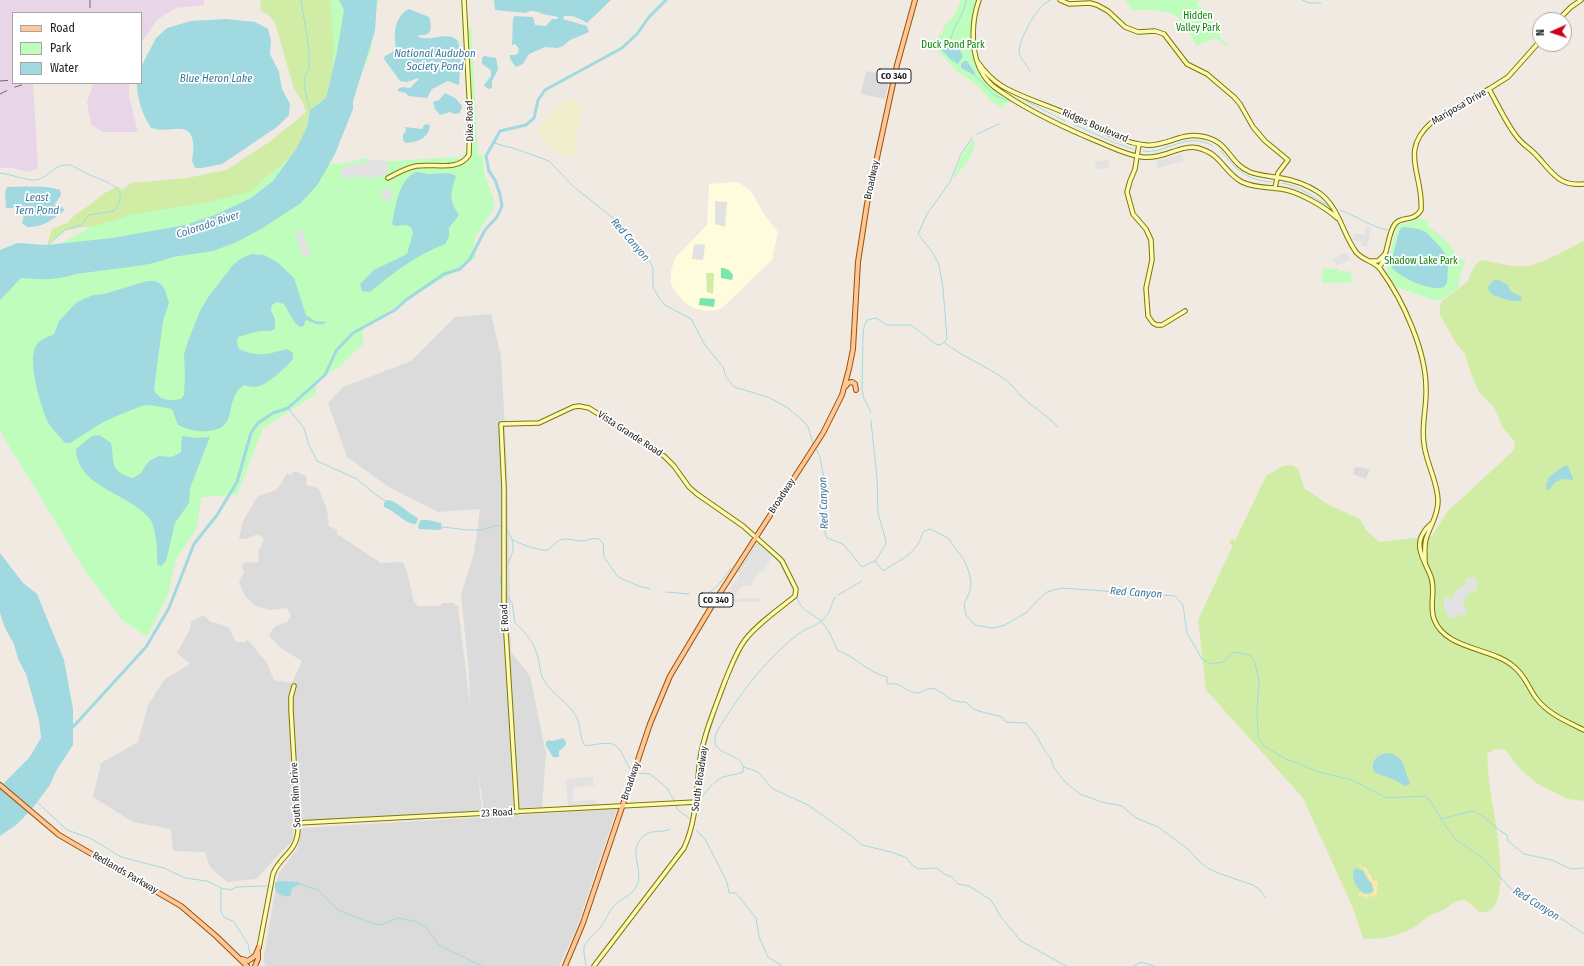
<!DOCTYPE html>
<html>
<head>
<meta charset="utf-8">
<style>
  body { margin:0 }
  #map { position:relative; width:1584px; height:966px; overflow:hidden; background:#f0eae3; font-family:"Fira Sans Condensed",sans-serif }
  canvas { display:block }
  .legend { position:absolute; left:12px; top:12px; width:130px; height:72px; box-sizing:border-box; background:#fff; border:1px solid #a5a5a5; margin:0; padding:5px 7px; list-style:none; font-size:12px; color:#1e1e1e }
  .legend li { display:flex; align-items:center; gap:8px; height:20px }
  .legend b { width:20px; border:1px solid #a5a5a5 }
  .north { position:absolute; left:1532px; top:12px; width:40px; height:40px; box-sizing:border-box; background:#fff; border:1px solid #a5a5a5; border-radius:50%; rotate:267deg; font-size:11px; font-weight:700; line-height:16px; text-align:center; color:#1e1e1e }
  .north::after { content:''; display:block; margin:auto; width:14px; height:18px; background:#cc0018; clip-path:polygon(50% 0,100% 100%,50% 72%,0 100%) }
</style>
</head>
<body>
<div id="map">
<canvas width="1584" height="966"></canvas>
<ul class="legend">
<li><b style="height:5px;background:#ffc799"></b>Road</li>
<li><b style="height:11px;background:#bffdbd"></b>Park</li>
<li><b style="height:11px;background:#a0d9e0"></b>Water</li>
</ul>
<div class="north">N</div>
</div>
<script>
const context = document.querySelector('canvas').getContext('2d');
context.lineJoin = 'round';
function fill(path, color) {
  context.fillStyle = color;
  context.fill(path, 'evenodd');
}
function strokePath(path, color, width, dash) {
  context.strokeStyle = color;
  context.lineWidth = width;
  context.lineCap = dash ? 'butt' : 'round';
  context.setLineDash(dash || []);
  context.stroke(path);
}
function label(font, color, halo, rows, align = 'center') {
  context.font = font + ' "Fira Sans Condensed",sans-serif';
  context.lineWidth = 3.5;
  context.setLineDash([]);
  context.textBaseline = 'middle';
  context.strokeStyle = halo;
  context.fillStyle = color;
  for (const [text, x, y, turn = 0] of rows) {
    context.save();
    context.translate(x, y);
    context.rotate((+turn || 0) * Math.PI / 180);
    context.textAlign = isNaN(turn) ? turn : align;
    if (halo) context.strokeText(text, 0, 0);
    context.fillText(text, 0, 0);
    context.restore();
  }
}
const residential = new Path2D(`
  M866,71L890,76L885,99L861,94Z
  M491,314L501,356L507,465L511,652L530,676L546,753L542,807L484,811L477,766L482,811L294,826L293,840L256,879L227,882L210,867L205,852L173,851L171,829L133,822L93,797L101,763L138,742L148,705L165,679L190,664L177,653L190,629L191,622L203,615L211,622L220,624L229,628L236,642H245L247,640L250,642L267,663L274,680L292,683L302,661L282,649L269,636L272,630L276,626L287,622L291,616L287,608L270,610L256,606L245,596L239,582L244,572L242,567L243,564L248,562L256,563L259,561L258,550L261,547L264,539L258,534L245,539H239L243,521L258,496L276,490L279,487L287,473L291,475L294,471L306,476L307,480L306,485L315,487L319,489L327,510L329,526L337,530V534L381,563L403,562L408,575L414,602L418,606H440L443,603H454V605L458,606L470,705L469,673L461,595L474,553L480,509L438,512L387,486L347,457L328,403L343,387L411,361L455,317Z
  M1355,467L1370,469L1366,479L1353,474Z
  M617,809L576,930L559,966H266L263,962L278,874L297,849L302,828Z`);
const industrial = new Path2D(`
  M0,0H204V5L176,8L158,19L141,43V13H13V83H33L38,169L27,172L13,168H0Z
  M93,83H129V97L138,132H102L91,124L87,102Z`);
const education = new Path2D(`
  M736,182L741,184L751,191L764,214L778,232L772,260L722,308L717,310L708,311L696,309L685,303L677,294L671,284V271L675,258L707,225L709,184Z`);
const farmland = new Path2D(`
  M571,97L583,108L576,140V157L554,151L537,133L548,114Z`);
const grass = new Path2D(`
  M261,0H339L337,52L326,98L310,110L307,127L296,149L286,165L251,198L109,226L84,227L65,230L47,245L52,229L67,223L76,214L91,204L103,194L118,186L122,190L131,183L187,178L226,170L268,143L303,115L306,112L302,101L294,89L275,23L270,16L260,10Z
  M1584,240V801L1568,799L1539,785L1522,771L1505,750L1495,749L1487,754C1488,765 1488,776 1490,788C1493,811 1513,899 1489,911C1477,917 1474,902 1463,900C1456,900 1450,906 1444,910C1441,911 1437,912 1433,914C1425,917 1420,924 1413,928C1398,936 1380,941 1363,938L1352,906L1303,798L1206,690L1198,620L1233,545L1230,544L1229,540L1233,539L1235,541L1266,476L1283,466L1292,465L1298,469L1300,474L1304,488L1329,505L1360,519L1366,530L1379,542L1432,536L1447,512L1514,450L1515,442L1503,428L1495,409L1479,392L1470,371L1465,354L1455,342L1440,315V307L1442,301L1467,282L1475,265L1481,260C1496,262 1512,268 1527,266C1539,265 1574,247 1584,240Z
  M706,273H714L713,294L707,292Z`);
const sand = new Path2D(`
  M1358,865H1361L1362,867H1366V869L1369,870L1367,872L1371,875L1372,880L1377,881L1378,884L1376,887L1378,888L1376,893L1377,896L1374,895L1371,898L1369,895L1367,899L1366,896L1363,897L1361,895L1358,896L1359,893C1364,893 1370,897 1374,892L1373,884L1370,881L1364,870Z`);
const park = new Path2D(`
  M330,0H378L370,55L327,142L297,166L346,163L365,158L376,162L455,157L460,159L466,152L468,139L463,28H471L478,155H483L484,173L493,197L494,208L474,239L476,258L363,327V344L338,368L316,380V394L263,428L237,495L211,496L201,498L197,528L176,559L168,595L147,637L122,620L86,572L0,431V280L29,268L63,242L89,228L133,214L200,204L249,192L283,163L319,127L333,95V37Z
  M961,0H976C971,16 972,33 969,49H970C978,77 985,84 1009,99L1003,108L991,101L977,85L957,71L933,46L932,42L942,33L945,24L954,16Z
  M1125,0H1199L1197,5L1213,15L1212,27H1219L1220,38L1229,45L1227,46L1215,38L1197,46C1191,36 1186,24 1178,17C1170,10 1142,9 1132,10Z
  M973,139C980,150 960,170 953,180L960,159Z
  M1419,218L1429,222L1428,227C1441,235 1452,245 1458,259L1466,260L1460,277L1458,288L1442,299L1436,301L1396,287L1387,272V266L1397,227L1400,224L1410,222Z
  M1323,268L1338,269V271H1348L1352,274L1351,283H1322Z`);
const pitch = new Path2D(`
  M721,268C727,268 730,270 733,275L732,280L721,278Z
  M700,298L715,299L714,307L699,305Z`);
const parking = new Path2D(`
  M1182,154L1184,161L1158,168L1156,161Z
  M374,160H381L386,162L388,166L387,175L369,179L359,176L354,178L341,177L342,168L346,166Z
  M1109,160V168L1096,169L1095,161Z
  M391,188L392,201L383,200L382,190Z
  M715,201L727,202L725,227L715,224Z
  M1366,227L1371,228L1367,247L1361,246L1362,242L1352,240L1354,233L1365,235Z
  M303,230L311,256L303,258L296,232Z
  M702,244L705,245L703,260L692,259L694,245Z
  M1346,252L1350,259L1337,266L1333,259Z
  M759,545L772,557L763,572L760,571L750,586H741L734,599L759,598V602H726L727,593Z
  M1476,577L1477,591H1471L1463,601L1464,606L1468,612L1464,615L1462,614L1460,616L1459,615L1455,618L1454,617L1449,619L1444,608V597L1452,599L1455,591L1467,583L1466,578Z
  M593,777L594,786L573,787V801L596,800L597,805L568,807L566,779Z`);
const water = new Path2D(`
  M339,0H377L375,31L353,101V109L335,154L318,184L301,203L261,229L237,242L213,251L173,257L154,263L137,266L76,274C58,280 40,280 21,278L0,300V250L17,243L47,245L112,238L185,225L215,215L251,198L273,181L296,149L307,127L310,110L326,98L337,52L344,10Z
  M494,0H611L587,23C580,19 573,15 564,16L563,19L587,26L589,32L570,40L563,46L557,48L545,47L529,54L523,64L516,67L510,59V55H515L518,53L519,49L515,44L512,45L513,18L515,16L533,17L535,25L546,26L552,19H558V17C555,16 552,16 548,15C538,14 537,8 525,13L495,10Z
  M409,9L429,17C432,26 433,37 419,35L418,37C432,42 447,30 458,41L461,55L459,84L458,85L448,81L432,89L427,98L408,96L406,93L398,91V89L402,87L410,88L419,79L418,78L407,82L400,81L384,59L385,56L391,53L395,49C396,43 394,38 395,32C395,24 401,12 409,9Z
  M226,19L255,22L268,29L271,41L270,54L279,72L282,89L290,104L289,115L277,127L222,164L202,168H195L192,161C194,151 196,130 182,129C170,128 165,132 151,128C142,113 137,100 137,83H141V67L156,38L167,28L191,21Z
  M955,43L959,46L961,52L963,56L958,64L951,60L941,49L943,45Z
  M484,56L496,58L498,69L492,81V88L488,89L484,85L491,76V70L482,64V58Z
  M964,61H967L975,73L974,75L961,68V64Z
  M445,93L455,98L462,106L460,113L454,114L450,112L440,115L435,109L433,102L439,100Z
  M428,124L430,126C428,139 417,142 406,143L403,140V134L406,132L405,127L422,129L424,125Z
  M416,172C422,172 426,175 431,174C441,174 447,171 456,176C451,193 448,199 459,215L449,228V237L445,244C416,255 393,273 370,292L362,291L360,284L374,270L407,254L413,233L411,227L406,225L395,226L392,224C396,207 398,180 416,172Z
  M7,187C22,187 47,185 60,190L61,195L54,205L62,207L65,210C51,220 45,227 27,227L22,223L24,215L19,208H6L5,193Z
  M1403,227L1419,229L1426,232L1443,250L1447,258L1448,268L1447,283L1444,287C1430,292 1402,278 1392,268L1391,263L1399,232L1401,228Z
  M251,254L264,255L277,262L294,278L306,315L315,321L327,322C321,327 313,323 307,320L305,321L304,326L300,327L295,323L284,304L277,302L272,305L271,310L275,319V329L271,331H259L238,337L237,343L239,349C260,358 266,354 287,349L293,353V359C287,367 266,386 256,387C252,387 247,386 244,385C242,387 238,389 237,392C226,408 236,428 209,431C197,432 189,430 178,425L172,409L150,405L141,406L105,421L70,443H65C60,437 54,431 49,424C41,409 28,364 35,348C38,340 47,337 54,334L59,321L77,302L93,295L104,294L147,281H155L161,284L165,290L169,303L163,321L154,389C158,401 171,401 181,399L184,395L185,376L184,355L188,341L200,311L209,296L233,265L240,259Z
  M1494,280H1499L1508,285L1510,291L1522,297L1521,301H1510L1493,295L1489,291L1488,287Z
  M99,435L111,443C115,463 108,470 132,478L140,474L149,461L159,456L172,457L181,452L182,436L197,438L210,437L190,488L189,503L175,523L166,561L161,566L157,564C158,554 156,528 150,519C130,493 77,488 76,449L92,436Z
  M1564,466H1568L1573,478V480L1563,479L1555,482L1549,490H1547L1546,486L1549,477Z
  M387,500C398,501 407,513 418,518L416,524C404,524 396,511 384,507V503Z
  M422,520H428L441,523L442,529L438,530L419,529L418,527L420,521Z
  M0,553L23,583L37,594L64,660L73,709V745L56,771L50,785L31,810L16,825L0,836V787L29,758L41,738L39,720L26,674L18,659L14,644L5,628L0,613Z
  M563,738L566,742L565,746L559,751V757H553L546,746V742L548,740L552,741Z
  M1387,753C1406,756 1403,769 1410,783L1409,785L1405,786L1395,780L1375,773C1369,763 1376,755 1387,753Z
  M1356,868L1363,871L1368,880L1372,884L1373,891L1370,893L1365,894C1356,888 1353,883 1353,871Z
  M279,881L298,882L300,884L292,888L291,895C285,898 279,895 275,890V883Z`);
const stream = new Path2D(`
  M301,0L309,49V68L305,77V90L310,110
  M1302,0L1309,3H1321
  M951,38C954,23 964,16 966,0
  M1030,71C1027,64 1020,59 1019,52C1018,43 1032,17 1039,10C1042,5 1046,2 1051,0
  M974,74L994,95L1013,102
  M1026,101L1065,121
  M1073,124L1113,142L1133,149
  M977,134L999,124
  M494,143L516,149L549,161L574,187L618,222L636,242L649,260L653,268V287L659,298L665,305L691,319L705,345L723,367L726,377L734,387L768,397L788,408L803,421L808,427L813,443
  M1143,151C1167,155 1186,130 1213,146
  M1221,151C1237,170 1246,180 1271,182
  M0,173C10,174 28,181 36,180C49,178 54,163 69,165C75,166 82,172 88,174C105,182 133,187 114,211L89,215L81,225L65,230L47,246
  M1282,183C1299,186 1314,197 1328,206
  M1340,210C1357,216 1370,227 1388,230
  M945,343C963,357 984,365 1003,378C1011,383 1015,389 1020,395C1031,406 1047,415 1058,427
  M288,408L304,428L309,445L317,461L357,479L375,494L387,502
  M871,412L864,399L862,389L863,335L864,327L867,320L876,318L887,325H911L937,345L942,344L947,339L943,288L939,265L933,253L918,234L927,214L950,182L961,154L972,138
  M871,421L877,478L878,513L886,541L885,546L875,561
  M816,449L820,457L823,474L822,499L826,512L825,534L827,538L843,544L862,567L875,561L883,571C901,559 917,554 923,532L930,529L948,538L964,560L969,572L971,582L970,591L964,604L966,615L975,625L993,628L1005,625L1027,612L1039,599L1047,592L1061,588L1175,596L1183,605L1187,633L1202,659L1211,664L1224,662L1233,652L1250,655L1255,663L1259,681L1257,709L1258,738L1264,746L1284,758L1319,772L1352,780L1387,798L1425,796L1430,800L1441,819L1454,838L1484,859L1511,889L1531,903L1556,915L1584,934
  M442,527C456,528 471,532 485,529C492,527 496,523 503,527
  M513,540C517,543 543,552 547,550C552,548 555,542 560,540C567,537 574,541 581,541C588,541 592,537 599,539L603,543L604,557L618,577L639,586L650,589
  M506,567C514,552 517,544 506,529
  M739,572L757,545L760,544L780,563L794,591
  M502,588L500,578L502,574
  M666,592L689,594
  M506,594L512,603L515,623C526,633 535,643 538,658C541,667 539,674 545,682C554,696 571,704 578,720C581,729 579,735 585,746C618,741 615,740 630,769
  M838,595L862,581
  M702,596C716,591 723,579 731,568
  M797,598C803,614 812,612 822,622C829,631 833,639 837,650C856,657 867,672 887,677V684C891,684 896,683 899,685C905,688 909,692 917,693C923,693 928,686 935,689C949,695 948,703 966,702L975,710L1002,717L1006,722L1026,723L1036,735L1046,753L1050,757L1054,768L1065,782L1080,794L1102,802L1122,806L1136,818L1158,827L1189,850L1199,861L1209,869L1218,873L1253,885L1260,890L1266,898
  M744,767L758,772L773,789L808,805L850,835L862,845L891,852L907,858L912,865L918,869L937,868L944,874L952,877L958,884L969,886L991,900L1001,917L1021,941L1066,966
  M638,773L650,774L667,788L675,802
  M702,797C708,789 716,778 727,776C733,774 737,775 743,772C747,751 712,758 715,738C715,733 720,727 723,722C742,690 769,657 798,634C806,628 817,626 824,619C831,612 831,604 835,597
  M37,802L67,830L90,838L121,857L164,868L185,878L207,881L221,888L230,890L237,887L266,886
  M676,805L677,809L689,818
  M1441,819L1473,811C1486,816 1494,828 1507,835L1508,841L1524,854L1552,860L1571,869L1584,868
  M696,830L705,839L727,882L729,893H736L756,918L759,937L768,957L782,966
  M300,884L318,890L338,910L371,923L381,925L397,918L415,921L426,927L439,945L482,966
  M221,889V912L224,917L234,922L248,944L250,954
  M586,966C586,960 583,954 584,948C586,940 594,935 599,929C606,921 609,909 617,903C623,898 632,895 636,887C645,872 629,855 640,840C649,827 663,834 670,829
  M1134,966L1141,962L1154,966`);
const canal = new Path2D(`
  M73,727L146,647L159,625L169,608L194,544L217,515L237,482L251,433L258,423L273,413L288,408L325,375L336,351L353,333L395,310L406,300L444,274L460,269L470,259L485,230L497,217L502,206L500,194L495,180L489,171L486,156L500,131L526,125L534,118L538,100L545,90L622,48L637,34L649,17L666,0`);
const secondary = new Path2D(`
  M979,0C971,22 970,56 984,76C991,87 1002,92 1012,99C1041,117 1065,128 1096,141C1111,147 1126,155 1142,157C1162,160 1181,144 1198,148C1222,154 1223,172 1242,182C1254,188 1268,187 1281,189C1298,191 1325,207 1337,218
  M1060,0L1069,4L1090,3L1097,5L1108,11L1125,27L1138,32L1155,31L1164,34L1187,64L1207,74L1234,97L1240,104L1253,127L1265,141L1288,160L1278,173L1275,188
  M1558,20L1571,7L1581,0
  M977,61C984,71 992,80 1002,86C1024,99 1049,105 1072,116C1095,126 1120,143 1146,145C1164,147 1180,133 1200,136C1230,140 1227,162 1250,172C1260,176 1271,176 1281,178C1294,180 1307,185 1318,192C1339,206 1342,233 1356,252C1363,261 1375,261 1381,270C1403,300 1426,351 1426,388C1427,406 1421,425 1424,444C1426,463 1438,482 1438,501C1438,516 1430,526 1426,539C1424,547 1425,555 1425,563
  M1489,89C1498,105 1506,123 1517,137C1523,145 1531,149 1537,156C1552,172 1559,187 1584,184
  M1139,144L1135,169L1130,181L1127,192L1133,214L1146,229L1151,240L1152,260L1146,288L1148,316L1153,323L1157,325H1162L1185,311
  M388,178C397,173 406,168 416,166C434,163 458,172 469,155L470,113L464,0
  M1370,261H1378L1385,254
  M1379,268C1389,254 1387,234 1395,224C1402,215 1413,223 1421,210C1424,175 1398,151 1432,122L1489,89L1508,77L1540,41
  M1432,523C1429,526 1426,528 1424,532C1413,547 1426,563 1431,577C1436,591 1429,605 1434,619C1445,650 1491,647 1513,666C1525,675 1528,687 1536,698C1548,714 1566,721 1584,730
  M517,812L504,601V488L501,424L539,423L573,407L579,406L589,408L664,456L674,466L689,487L697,494L743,526L778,557L782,561L796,589L795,596C778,610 758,623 745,640C736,652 731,667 725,681C716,706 704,733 700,759C696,790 697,820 684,848L594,966
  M297,823L696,802
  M259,948L273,874C280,856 296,853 298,831L291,710V697L294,686`);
const primary = new Path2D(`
  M846,386L848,383L852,382L855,384L856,390
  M0,785L59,835L181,906L216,936L247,966
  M242,959L248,961L255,956L259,947
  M255,966L258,959V952
  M565,966L583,923L650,724L670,676L713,604L823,433L842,395L849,369L853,349L858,262L867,204L897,65L915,0`);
const rail = new Path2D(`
  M90,0V13
  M0,81L13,80
  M0,94L12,88L28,83`);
const shields = [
  [894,76,34],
  [716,600,34]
];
const shieldNames = [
  ["CO 340",894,76],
  ["CO 340",716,600]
];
const parkNames = [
  ["Hidden",1198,16],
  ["Valley Park",1198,28],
  ["Duck Pond Park",953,45],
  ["Shadow Lake Park",1421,261]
];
const streetNames = [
  ["Mariposa Drive",1459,107,-30],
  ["Dike Road",470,121,-91],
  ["Ridges Boulevard",1095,126,23],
  ["Broadway",872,180,-78],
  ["Vista Grande Road",630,434,33],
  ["Broadway",782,496,-57],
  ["E Road",505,618,-93],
  ["South Broadway",700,779,-82],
  ["Broadway",631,781,-71],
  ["South Rim Drive",296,795,-93],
  ["23 Road",497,813,-3],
  ["Redlands Parkway",125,873,30]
];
const waterNames = [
  ["National Audubon",435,54],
  ["Society Pond",435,67],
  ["Blue Heron Lake",216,79],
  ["Least",37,198],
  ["Tern Pond",37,211],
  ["Colorado River",208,225,-18],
  ["Red Canyon",630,240,49],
  ["Red Canyon",824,503,-92],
  ["Red Canyon",1136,593,4],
  ["Red Canyon",1536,904,32]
];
fill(residential, '#dcdbdb');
fill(industrial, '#e9d5e8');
fill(education, '#fffbdd');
fill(farmland, '#f0eecd');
fill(grass, '#d1eda5');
fill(sand, '#ffe6b2');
fill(park, '#bffdbd');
fill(pitch, '#7ce4af');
fill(parking, '#e2e2e2');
fill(water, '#a0d9e0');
strokePath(stream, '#a0d9e0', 1);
strokePath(canal, '#a0d9e0', 3);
strokePath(secondary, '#7a7900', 5.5);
strokePath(primary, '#985300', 6);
strokePath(secondary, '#fef9b3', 3.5);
strokePath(primary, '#ffc799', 4);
strokePath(rail, '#6c6c6c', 1, [8, 8]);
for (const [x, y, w] of shields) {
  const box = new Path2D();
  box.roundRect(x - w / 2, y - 7, w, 14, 3);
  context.fillStyle = '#fff';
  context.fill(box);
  strokePath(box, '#1e1e1e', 1);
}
label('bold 9px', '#1e1e1e', null, shieldNames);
label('10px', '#098404', '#fff', parkNames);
label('10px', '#1e1e1e', '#fff', streetNames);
label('italic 11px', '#3c779c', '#fff', waterNames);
</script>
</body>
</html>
